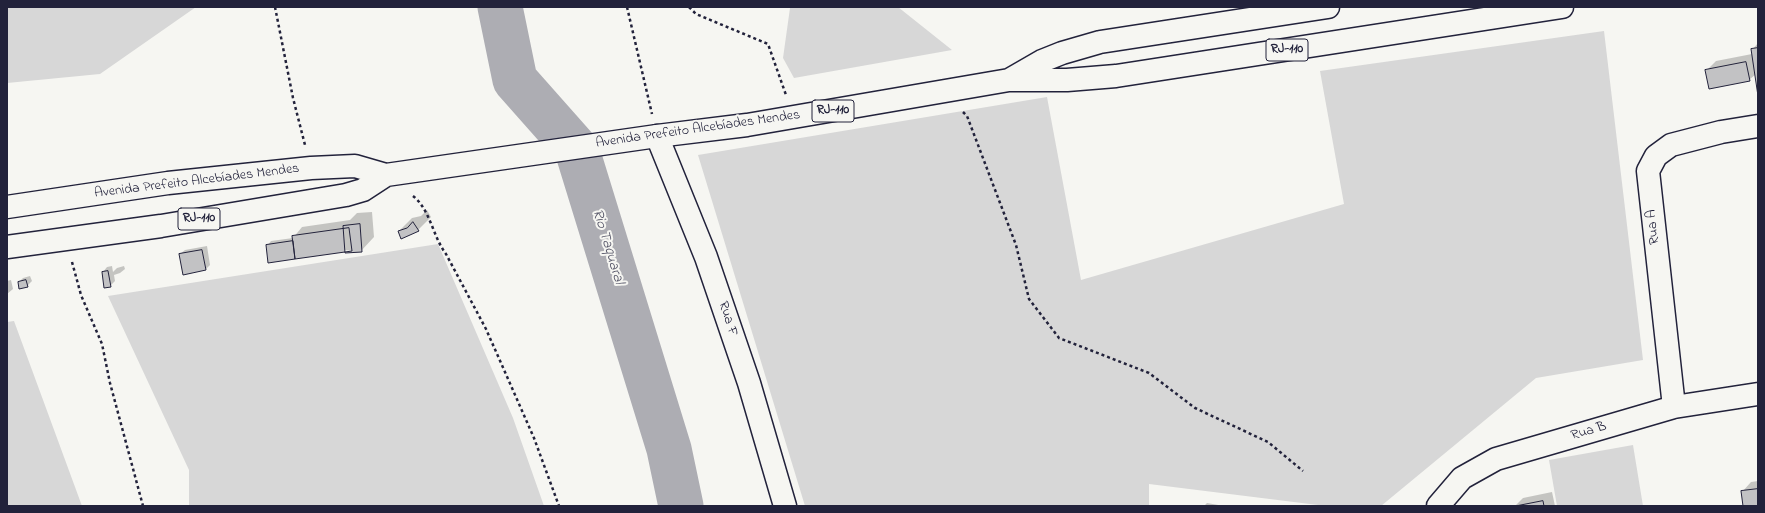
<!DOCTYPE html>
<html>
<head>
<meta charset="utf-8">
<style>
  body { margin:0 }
  #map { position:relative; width:1765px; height:513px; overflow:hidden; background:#f6f6f2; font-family:"Indie Flower",sans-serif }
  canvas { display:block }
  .frame { position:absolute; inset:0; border:8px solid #22223b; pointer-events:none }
</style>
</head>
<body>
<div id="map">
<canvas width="1765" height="513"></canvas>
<div class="frame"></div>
</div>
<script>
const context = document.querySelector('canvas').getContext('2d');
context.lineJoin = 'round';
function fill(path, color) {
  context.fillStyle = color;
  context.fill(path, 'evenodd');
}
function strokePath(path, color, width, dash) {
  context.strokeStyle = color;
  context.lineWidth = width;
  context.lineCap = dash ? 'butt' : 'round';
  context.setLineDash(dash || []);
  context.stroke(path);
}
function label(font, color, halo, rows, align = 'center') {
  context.font = font + ' "Indie Flower",sans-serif';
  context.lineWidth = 4;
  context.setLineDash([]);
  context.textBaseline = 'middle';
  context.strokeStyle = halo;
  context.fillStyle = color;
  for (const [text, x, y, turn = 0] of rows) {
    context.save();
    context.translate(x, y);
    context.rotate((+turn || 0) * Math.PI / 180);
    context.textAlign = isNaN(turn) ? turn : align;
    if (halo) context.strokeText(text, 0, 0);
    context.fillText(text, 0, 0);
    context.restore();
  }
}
const green = new Path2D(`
  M7,7H196L100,74L7,83Z
  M789,7H898L952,50L794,78L783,58L790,8Z
  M1604,31L1643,360L1536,378L1381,506H1326L1149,484V506H805L698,155L1047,97L1081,280L1344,204L1320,71Z
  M438,244L513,418L544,506H189V470L108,296Z
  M14,321L82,506H7V322Z
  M1633,445L1643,506H1557L1549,460Z`);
const shadow = new Path2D(`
  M1758,43V90L1756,74L1749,80L1706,71L1716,61L1752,54V50Z
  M427,210L431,217L418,230L399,231L412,218L421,216Z
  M372,212L374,237L361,251L267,246L271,241L293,238L302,227L350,220L357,213Z
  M207,246L210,265L205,270L180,254L185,250Z
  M112,266L113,272L117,268L124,266L125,269L120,273L114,275L115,281L110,286L103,272L107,267Z
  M30,276L32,281L27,286L19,282L23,278Z
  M11,280L13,289L7,294V281Z
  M1758,481V506H1744L1742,492L1751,482Z
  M1552,492L1555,506H1515L1523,498Z
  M1207,503L1224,506H1204Z`);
const river = new Path2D(`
  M500,7L515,80L577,150L669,449L681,506`);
const building = new Path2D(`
  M1758,48V96L1751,49Z
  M1746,62L1750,81L1709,89L1705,70Z
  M413,222L419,231L401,239L398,231L407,228Z
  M360,224L362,252L345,253L343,226Z
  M349,228L352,251L295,259L292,236Z
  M293,241L295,259L268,263L266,245Z
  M202,250L206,270L183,275L179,254Z
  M108,271L111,287L104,288L102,272Z
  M26,280L28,287L19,289L18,282Z
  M1758,489V506H1743L1741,491Z
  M1543,501L1544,506H1516Z`);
const path = new Path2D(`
  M275,7L293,98L305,145
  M627,7L652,114
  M689,7L696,14L768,44L786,95
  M963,112L967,116L1016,245L1029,299L1059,338L1149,373L1195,408L1268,442L1303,471
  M413,196C430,209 433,237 446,254L486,329L534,438L559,506
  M72,262L81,295L102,344L110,383L143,506`);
const minor = new Path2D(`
  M657,136L706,257L749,383L785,506
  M1674,407L1648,171L1656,156L1671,145L1721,132L1758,126
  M1438,506L1462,478L1496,459L1674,407L1758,394`);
const major = new Path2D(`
  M1009,80L1042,61L1062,53L1100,42L1328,7
  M7,207L168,183L311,168L355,166L386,175L657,136L747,125L1009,80H1067L1116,76L1562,7
  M7,247L161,226L346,195L363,190L386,175`);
const shields = [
  [1287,50,42],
  [833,111,42],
  [199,219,42]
];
const shieldNames = [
  ["RJ-110",1287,50],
  ["RJ-110",833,111],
  ["RJ-110",199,219]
];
const streetNames = [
  ["Avenida Prefeito Alcebíades Mendes",698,130,-8],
  ["Avenida Prefeito Alcebíades Mendes",197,182,-7],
  ["Rua A",1654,227,-96],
  ["Rua F",727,319,72],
  ["Rua B",1589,432,-16]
];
const waterNames = [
  ["Rio Taquaral",607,247,73]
];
fill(green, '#d7d7d7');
fill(shadow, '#0003');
strokePath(river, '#adadb3', 45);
fill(building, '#c2c2c4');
strokePath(building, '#22223b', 1);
strokePath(minor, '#22223b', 25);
strokePath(major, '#22223b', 25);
strokePath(path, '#22223b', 2.5, [3, 3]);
strokePath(minor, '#f6f6f2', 22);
strokePath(major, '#f6f6f2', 22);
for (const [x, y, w] of shields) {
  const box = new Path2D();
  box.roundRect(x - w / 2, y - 11, w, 22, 3);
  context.fillStyle = '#f6f6f2';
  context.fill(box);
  strokePath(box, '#22223b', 1);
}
label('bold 13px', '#22223b', null, shieldNames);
label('14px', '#22223b', '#f6f6f2', streetNames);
label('italic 15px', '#535365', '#f6f6f2', waterNames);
</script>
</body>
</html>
